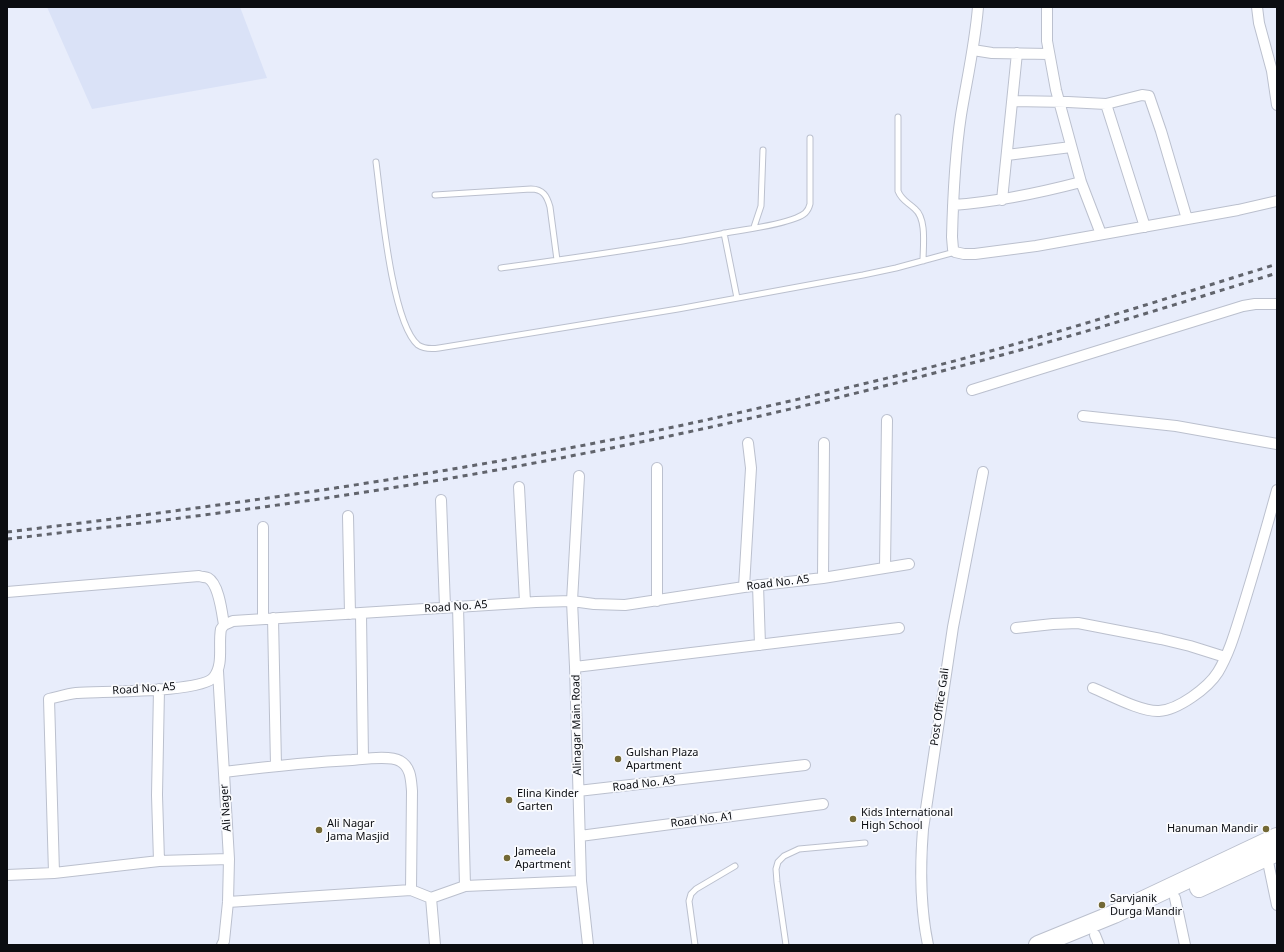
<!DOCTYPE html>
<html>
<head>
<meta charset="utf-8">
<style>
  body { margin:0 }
  #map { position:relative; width:1284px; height:952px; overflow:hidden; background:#e8edfb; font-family:"Noto Sans",sans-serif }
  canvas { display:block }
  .frame { position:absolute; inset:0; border:8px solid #0b0d11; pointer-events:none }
</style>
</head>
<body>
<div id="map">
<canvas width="1284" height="952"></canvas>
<div class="frame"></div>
</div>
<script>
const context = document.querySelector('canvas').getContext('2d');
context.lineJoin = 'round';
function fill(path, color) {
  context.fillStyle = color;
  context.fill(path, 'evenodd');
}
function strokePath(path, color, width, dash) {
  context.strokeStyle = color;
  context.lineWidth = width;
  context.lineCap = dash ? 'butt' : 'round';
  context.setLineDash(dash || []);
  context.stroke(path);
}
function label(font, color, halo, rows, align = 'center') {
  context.font = font + ' "Noto Sans",sans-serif';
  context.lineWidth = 3.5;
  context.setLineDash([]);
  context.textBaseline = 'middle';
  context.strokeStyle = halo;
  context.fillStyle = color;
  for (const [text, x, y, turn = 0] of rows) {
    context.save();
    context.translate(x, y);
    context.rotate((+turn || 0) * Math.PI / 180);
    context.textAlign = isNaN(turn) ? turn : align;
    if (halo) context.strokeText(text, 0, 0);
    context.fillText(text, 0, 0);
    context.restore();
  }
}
const built = new Path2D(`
  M47,7H240L267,78L92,109Z`);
const lane = new Path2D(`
  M898,117V191C902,201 908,202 915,209C927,219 923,247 923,261
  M376,162C381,199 391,322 418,345C424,349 432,349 439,348L678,309L863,275L896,268L955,252
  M435,195L531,189C543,189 547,196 550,207L557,260
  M754,227L761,206L763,150
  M724,233L737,298
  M501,268C574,258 648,248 721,234C745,229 773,227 796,218C804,215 808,212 810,204V138
  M695,945L689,901L691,894L696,889L735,866
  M786,945L777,882L776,869L778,862L784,856L799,849L865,843`);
const street = new Path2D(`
  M978,7C975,44 967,79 961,115C955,155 953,196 952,237L953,249L955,252L964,254H975L1036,246L1238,210L1277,201
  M1047,7V41L1056,90L1081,182L1101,234
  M1257,7L1259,23L1272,71L1277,105
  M973,50L992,53L1049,54
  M1013,101L1068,102L1106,104L1142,95L1149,96L1161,131L1187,219
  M1106,104L1145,227
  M1007,155L1071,147
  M1002,200L1017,53
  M953,205C997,202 1039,193 1081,182
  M972,390L1243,306L1255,304H1277
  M1083,416L1176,426L1277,444
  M579,476L572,601L575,667L581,881L588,945
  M519,487L525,602
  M441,500L445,607
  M348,516L350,614
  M885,568L887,420
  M823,578L824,443
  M758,585L760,645
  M744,587L751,468L748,443
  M7,592L199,576C201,577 206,577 208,578C219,584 222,613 224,625
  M657,601V468
  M458,606L465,886
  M361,614L363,759
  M273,618L276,766
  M263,619V527
  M1016,628L1053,624L1078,623L1161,639L1190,646L1225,657
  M575,667L899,628
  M218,671L229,859L228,902L224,941L222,945
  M1093,688C1110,695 1141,712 1159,711C1178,710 1208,688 1218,672C1230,652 1236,629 1243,607C1255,568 1266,530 1277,490
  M224,772C266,767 309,762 352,760C364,759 390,755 400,761C411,767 411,780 412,791L411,890
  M578,791L805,765
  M580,836L823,804
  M1267,857L1277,905
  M229,859L159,861L54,873L49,699C58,697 67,694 76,693C100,691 202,693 214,677C224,664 218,644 221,629L224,625L233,621L536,602L572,601L594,604L625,605L744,587L823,578L909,564
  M159,861L157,795L159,689
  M7,875L54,873
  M431,898L435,945
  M1175,898L1185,945
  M228,902L411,890L431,898L465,886L581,881
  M1095,935L1099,945
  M928,945C920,907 920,867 923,829L953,627L983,472`);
const highway = new Path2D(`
  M1199,888L1277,852
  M1038,945L1114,914L1277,837`);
const rail = new Path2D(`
  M7,532C258,502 508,466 755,409C822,394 890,378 958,360C1065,331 1171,297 1277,264
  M7,539C189,518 370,495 550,460C687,434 823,403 957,367C1065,339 1171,306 1277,273`);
const markers = [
  [618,759,4,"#736935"],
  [509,800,4,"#736935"],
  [853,819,4,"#736935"],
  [1266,829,4,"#736935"],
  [319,830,4,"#736935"],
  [507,858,4,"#736935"],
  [1102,905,4,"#736935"]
];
const streetNames = [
  ["Road No. A5",778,583,-7],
  ["Road No. A5",456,607,-4],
  ["Road No. A5",144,689,-4],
  ["Post Office Gali",940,707,-82],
  ["Alinagar Main Road",577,725,-91],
  ["Road No. A3",644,784,-7],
  ["Ali Nager",226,808,-94],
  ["Road No. A1",702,820,-7]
];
const poiNames = [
  ["Gulshan Plaza",626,753],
  ["Apartment",626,766],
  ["Elina Kinder",517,794],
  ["Garten",517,807],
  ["Kids International",861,813],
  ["High School",861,826],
  ["Ali Nagar",327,824],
  ["Jama Masjid",327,837],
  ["Hanuman Mandir",1258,829,"right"],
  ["Jameela",515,852],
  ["Apartment",515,865],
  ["Sarvjanik",1110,899],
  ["Durga Mandir",1110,912]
];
fill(built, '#dae2f7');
strokePath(lane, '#bbc0ce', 7);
strokePath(street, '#bbc0ce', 12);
strokePath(highway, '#bbc0ce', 20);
strokePath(lane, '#fff', 5);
strokePath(street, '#fff', 10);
strokePath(highway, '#fff', 18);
strokePath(rail, '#61646c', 3, [5, 5]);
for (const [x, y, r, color] of markers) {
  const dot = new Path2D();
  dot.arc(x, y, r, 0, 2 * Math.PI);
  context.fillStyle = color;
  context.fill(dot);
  strokePath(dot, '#fafbfe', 1.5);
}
label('11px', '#0b0d11', '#fafbfe', streetNames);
label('11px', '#0b0d11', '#fafbfe', poiNames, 'left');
</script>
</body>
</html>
